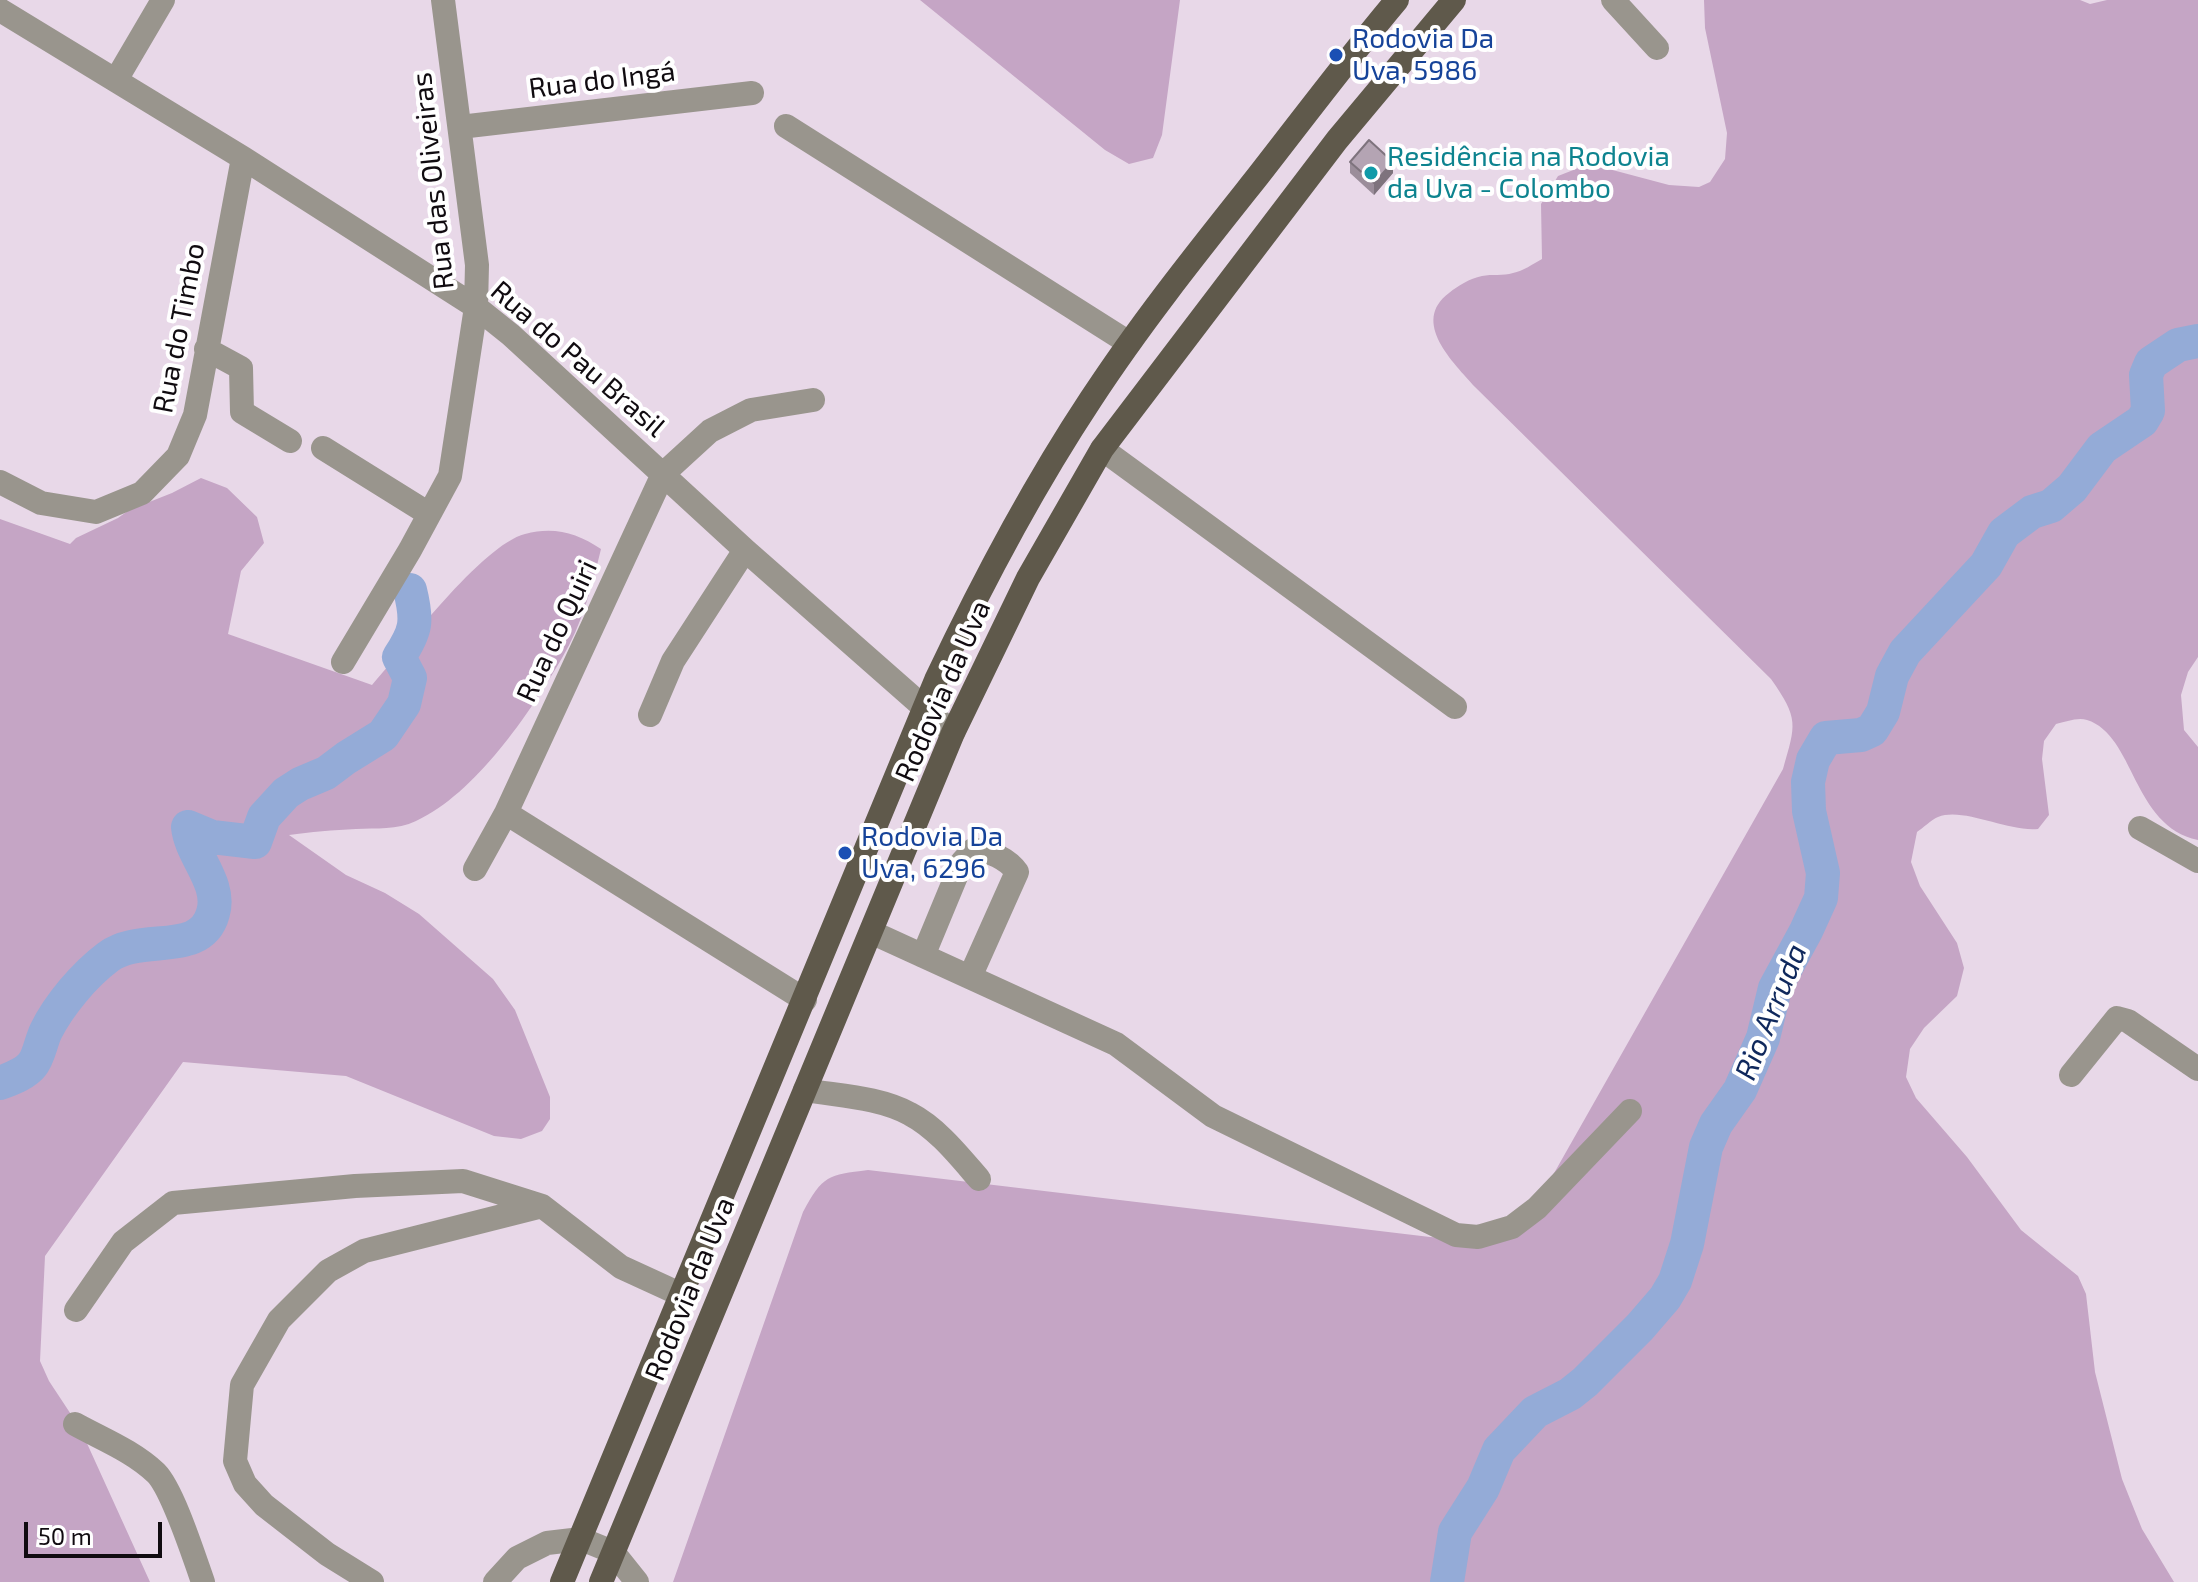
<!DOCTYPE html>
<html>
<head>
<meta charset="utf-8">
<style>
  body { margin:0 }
  #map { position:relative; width:2198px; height:1582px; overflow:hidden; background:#e8d8e8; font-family:"Exo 2",sans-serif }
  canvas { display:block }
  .scale { position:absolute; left:24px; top:1522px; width:138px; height:36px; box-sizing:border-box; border:4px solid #100b10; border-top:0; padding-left:10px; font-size:24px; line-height:28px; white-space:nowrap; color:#100b10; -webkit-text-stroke:6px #fff; paint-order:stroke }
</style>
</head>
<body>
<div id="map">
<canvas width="2198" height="1582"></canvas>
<div class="scale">50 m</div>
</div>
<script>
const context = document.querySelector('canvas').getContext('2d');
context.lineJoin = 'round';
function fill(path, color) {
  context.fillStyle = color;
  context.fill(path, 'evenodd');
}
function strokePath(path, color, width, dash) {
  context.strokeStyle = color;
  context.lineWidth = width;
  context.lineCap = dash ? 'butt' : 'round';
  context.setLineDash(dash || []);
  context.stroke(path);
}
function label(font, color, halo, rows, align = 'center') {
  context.font = font + ' "Exo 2",sans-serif';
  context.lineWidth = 8;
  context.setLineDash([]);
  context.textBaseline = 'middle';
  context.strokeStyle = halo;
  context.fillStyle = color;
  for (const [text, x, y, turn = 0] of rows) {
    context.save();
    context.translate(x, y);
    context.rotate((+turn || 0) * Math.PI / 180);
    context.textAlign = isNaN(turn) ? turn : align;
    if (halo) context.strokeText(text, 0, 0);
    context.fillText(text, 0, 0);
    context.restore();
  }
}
const green = new Path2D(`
  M920,0H1180L1162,135L1153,158L1129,164L1105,150Z
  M1704,0H2080L2090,4L2107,0H2198V657L2188,672L2181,695L2184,730L2198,747V840C2132,826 2135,735 2087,720C2078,717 2065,722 2056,724L2044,741L2042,759L2049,815L2038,829C2007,832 1964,807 1938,817C1931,820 1923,828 1917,832L1911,862L1920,886L1957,943L1964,968L1957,996L1924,1028L1910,1049L1906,1077L1916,1098L1967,1157L2021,1230L2078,1276L2086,1294L2095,1372L2122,1479L2142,1529L2174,1582H673L803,1212C823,1175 828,1175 868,1170L1430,1237L1471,1239L1498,1234L1553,1175L1783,769C1796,724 1799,719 1771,679L1475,387C1454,363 1410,322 1449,293C1459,285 1469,279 1482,276C1492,274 1503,276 1513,273C1523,271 1533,264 1542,259L1541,204L1558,176L1581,167L1605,168L1669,185L1699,187L1710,182L1725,159L1727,133L1705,28Z
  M201,478L227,488L257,517L264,543L241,571L228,634L372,685C404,649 482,545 525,534C554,526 577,533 601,549C592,586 582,625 562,658C530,713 475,794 416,821C397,830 376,828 356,829C334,830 310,832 289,835L346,875L385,893L419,914L493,979L515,1010L550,1097V1119L542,1131L521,1139L494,1136L346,1076L183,1062L45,1256L40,1361L49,1381L80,1428L150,1582H0V519L70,544L76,538L118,518L129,510L172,493Z`);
const river = new Path2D(`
  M0,1083C10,1079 25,1074 32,1065C39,1057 41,1041 46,1031C59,1005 84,975 108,957C142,932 201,958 213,913C222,883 191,856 188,827L212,837L255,842L264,817L286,793L300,784L326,773L346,758L383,735L404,704L410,678L399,657C416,631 418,622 410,590
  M1447,1582L1455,1532L1483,1488L1499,1450L1535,1412L1570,1394L1585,1382L1640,1327L1665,1298L1675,1281L1687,1244L1706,1147L1716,1124L1740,1090L1763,1038L1775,988L1806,931L1821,898L1823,873L1809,811L1808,782L1813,760L1826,738L1861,735L1872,730L1883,712L1892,676L1905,652L1986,565L2004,533L2032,512L2051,506L2072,488L2102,448L2142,421L2148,411L2146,375L2151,363L2178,345L2198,341`);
const minor = new Path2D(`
  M1613,0L1657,48
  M0,10L243,158L476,307L511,335L745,550L953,733
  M116,80L163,0
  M786,126L1129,343
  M460,127L752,93
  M206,349L241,368L242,412L290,441
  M323,448L429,514
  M1102,449L1455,707
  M0,482L41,503L96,512L142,493L178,456L195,415L243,158
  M343,662L410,550L450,476L476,307L477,265L443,0
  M650,715L673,661L745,550
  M506,813L805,1000
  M2140,828L2198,861
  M475,869L506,813L663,474L710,431L751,410L813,400
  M871,932L1116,1044L1213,1116L1456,1235L1478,1237L1512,1227L1537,1208L1630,1111
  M923,956L962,862L973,850C988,849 1009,860 1017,872L970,977
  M2071,1075L2117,1018L2128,1021L2198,1069
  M805,1090C839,1096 879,1097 910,1114C937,1128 959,1156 979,1179
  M76,1310L123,1242L173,1203L355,1186L463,1181L542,1206L621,1267L682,1295
  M75,1424C102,1439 133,1451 156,1473C173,1490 194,1557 203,1582
  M372,1582L327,1554L264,1505L245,1484L235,1461L242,1385L279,1320L328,1271L364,1251L542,1206
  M495,1582L517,1558L547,1543L581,1539L613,1552L637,1582`);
const major = new Path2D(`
  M562,1582L936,680C982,583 1032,488 1091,399C1142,321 1200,249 1258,176C1304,117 1349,57 1397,0
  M601,1582L953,733L1028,578L1102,449L1337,140L1454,0`);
const wall = new Path2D(`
  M1350,162L1393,173L1374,195L1350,173Z`);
const shadedWall = new Path2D(`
  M1393,162V173L1374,195V183Z`);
const building = new Path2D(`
  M1369,140L1393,162L1374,183L1350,162Z`);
const markers = [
  [1336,55,8,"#1a4fb4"],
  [1371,173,8,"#0f9aa8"],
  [845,853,8,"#1a4fb4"]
];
const transitNames = [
  ["Rodovia Da",1352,39],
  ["Uva, 5986",1352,71],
  ["Rodovia Da",861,837],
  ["Uva, 6296",861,869]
];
const streetNames = [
  ["Rua do Ingá",602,80,-7],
  ["Rua das Oliveiras",433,181,-96],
  ["Rua do Timbo",179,328,-79],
  ["Rua do Pau Brasil",578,359,41],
  ["Rua do Quiri",557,631,-65],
  ["Rodovia da Uva",943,691,-66],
  ["Rodovia da Uva",690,1289,-68]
];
const cultureNames = [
  ["Residência na Rodovia",1387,157],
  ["da Uva - Colombo",1387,189]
];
const waterNames = [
  ["Rio Arruda",1771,1012,-68]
];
fill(green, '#c5a5c5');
strokePath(river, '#94abd7', 34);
strokePath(minor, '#99958d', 24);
strokePath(major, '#5f594b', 24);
fill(wall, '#9b8d9a');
fill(shadedWall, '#7e737d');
fill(building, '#b4a4b3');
strokePath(building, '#7e737d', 2);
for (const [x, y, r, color] of markers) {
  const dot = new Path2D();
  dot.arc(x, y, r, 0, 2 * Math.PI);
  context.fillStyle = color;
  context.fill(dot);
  strokePath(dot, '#fff', 3);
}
label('28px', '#164399', '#fff', transitNames, 'left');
label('28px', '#100b10', '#fff', streetNames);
label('28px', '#0d838f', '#fff', cultureNames, 'left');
label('italic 30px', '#0f285c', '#fff', waterNames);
</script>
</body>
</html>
